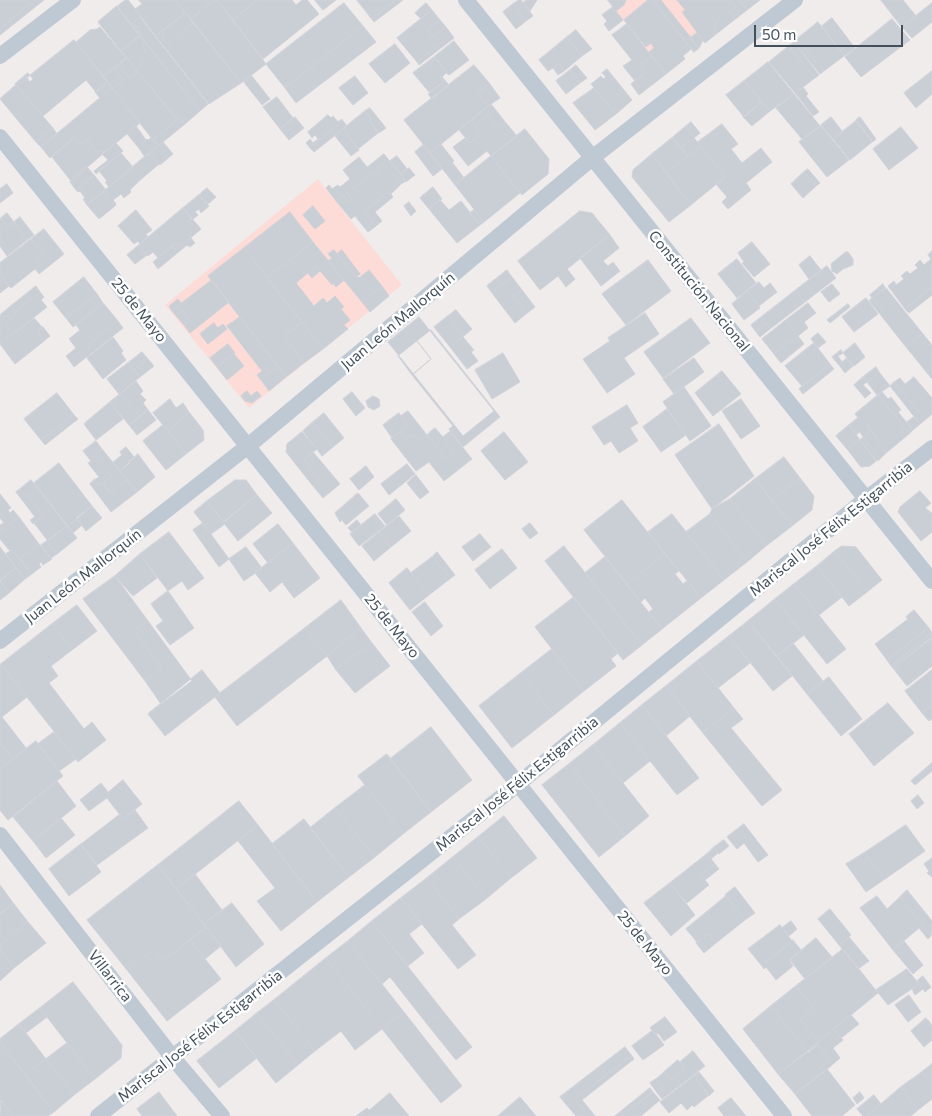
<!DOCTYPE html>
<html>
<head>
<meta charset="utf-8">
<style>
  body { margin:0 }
  #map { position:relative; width:932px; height:1116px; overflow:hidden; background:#f0ecec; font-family:Commissioner,sans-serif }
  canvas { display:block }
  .scale { position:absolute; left:754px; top:25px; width:149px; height:22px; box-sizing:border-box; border:2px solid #43505c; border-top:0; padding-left:6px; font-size:15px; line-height:18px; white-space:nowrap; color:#43505c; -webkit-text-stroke:4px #fff; paint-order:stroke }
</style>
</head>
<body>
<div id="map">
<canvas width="932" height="1116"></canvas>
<div class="scale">50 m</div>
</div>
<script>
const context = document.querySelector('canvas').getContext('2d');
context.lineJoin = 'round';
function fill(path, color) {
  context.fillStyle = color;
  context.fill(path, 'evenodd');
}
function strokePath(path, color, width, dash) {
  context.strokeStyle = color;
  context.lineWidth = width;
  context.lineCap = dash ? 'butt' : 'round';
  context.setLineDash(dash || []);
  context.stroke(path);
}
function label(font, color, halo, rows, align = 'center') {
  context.font = font + ' Commissioner,sans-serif';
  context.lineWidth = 5;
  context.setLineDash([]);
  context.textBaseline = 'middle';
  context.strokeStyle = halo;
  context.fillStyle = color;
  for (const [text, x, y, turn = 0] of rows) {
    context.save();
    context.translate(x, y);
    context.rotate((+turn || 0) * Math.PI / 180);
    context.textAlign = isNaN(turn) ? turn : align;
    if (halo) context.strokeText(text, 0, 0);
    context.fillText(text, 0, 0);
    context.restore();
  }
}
const medical = new Path2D(`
  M608,0H743L747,5L661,70Z
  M318,179L402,285L249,408L165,305Z`);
const building = new Path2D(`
  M0,0H35L0,29Z
  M35,0H44L0,35V29Z
  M125,0H128L141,16L133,23L142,34L139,35L117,7Z
  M139,0H175L186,13L156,36L135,9L142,4Z
  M175,0H215L191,19Z
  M215,0H217L266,64L241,83L191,19Z
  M217,0H258L233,20Z
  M258,0H292L296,5L302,0H307L319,14L263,59L233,20Z
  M315,0H336L323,10Z
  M357,0H396L372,19Z
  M396,0H403L374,22L372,19Z
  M519,0H521L533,16L526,21L513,4Z
  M526,0H537L530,11L523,3Z
  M608,0H626L624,5L616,11Z
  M648,0H653L691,49L683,56L685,59L666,74L649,52L654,48L651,43L646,47L624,20Z
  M653,0H661L699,48L694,52Z
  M677,0H730L736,8L715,22V35L705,43L682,12L685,10Z
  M730,0H740L747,10L715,35V22L736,8Z
  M740,0H760L747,10Z
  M881,0H903L916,16L902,27Z
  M344,3L363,26L285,88L266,64Z
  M426,3L432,10L421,19L415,13Z
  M932,3V22L912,38L902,27Z
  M513,4L526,21L516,29L503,12Z
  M117,6L140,35L121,51L98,22Z
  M613,7L623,20L609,31L604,24L607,21L602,15Z
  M432,10L440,20L428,30L433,37L446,27L452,35L417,62L397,38Z
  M186,13L193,23L167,44L162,39L164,34L162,31Z
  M140,17L208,104L200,111L139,35L142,33L133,23Z
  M832,18L855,48L844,56L822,26Z
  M892,19L910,40L861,77L845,57Z
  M440,20L446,27L433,37L428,30Z
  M818,22L844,56L824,71L797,39Z
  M193,23L241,83L209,104L156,36L162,31L164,34L162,39L167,44Z
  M627,24L652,57L639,66L644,73L635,81L623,66L632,60L612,35Z
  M363,26L376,42L296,103L285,88Z
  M100,27L126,58L103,77L76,42L90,30L97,29Z
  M576,30L592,49L582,56L567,37Z
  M697,33L703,40L699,48L690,38Z
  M452,35L454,38L419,65L417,62Z
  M140,36L146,43L143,46L147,51L140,56L145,62L136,69L121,51Z
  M567,37L582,56L564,71L559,64L548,71L539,60Z
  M797,39L824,71L820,74L794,42Z
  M74,40L108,82L96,92L86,80L43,116L17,86Z
  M454,41L469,60L449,75L434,57Z
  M794,42L819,75L815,78L789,46Z
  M146,43L200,111L185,124L178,116L176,118L136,69L145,62L140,56L147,51L143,46Z
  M395,44L410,63L385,83L369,64Z
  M789,46L815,78L795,93L769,62Z
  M434,57L436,59L429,64L444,82L429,92L413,73Z
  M652,57L666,74L639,95L631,84L644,73L639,66Z
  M127,58L136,69V74L131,77L128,76L120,66L115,70L123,79L122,82L113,89L103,77Z
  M436,59L449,75L446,73L442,77L449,85L432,99L428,94L444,82L429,64Z
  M768,62L794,94L770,111L744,81Z
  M559,64L564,71L558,75L553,68Z
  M474,65L490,84L478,94L488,106L430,153L404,120Z
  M576,65L587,78L580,83L570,70Z
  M120,66L128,76L131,77L136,74V69L177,120L153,140L113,89L122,82L123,79L115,70Z
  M607,69L632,100L616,114L591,84L601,76L603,79L606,77L602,73Z
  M570,70L580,83L566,94L556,81Z
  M932,71V94L916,108L904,93Z
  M28,73L33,79L30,82L27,78L17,86L15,84Z
  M251,75L270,99L262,105L243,81Z
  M355,76L368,93L353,105L339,88Z
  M744,81L762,102L744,117L726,95Z
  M108,82L112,88L100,98L95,92Z
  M490,84L500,98L488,106L478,94Z
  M16,85L53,128L36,142L0,99Z
  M803,87L808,94L806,96L819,112L813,116L795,93Z
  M112,88L140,123L104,153L101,150L98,153L87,140L80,145L74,138L50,158L41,147Z
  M594,88L616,114L595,130L573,103Z
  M794,94L820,126L802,139L776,108Z
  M277,97L293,118L280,129L263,107Z
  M762,102L770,111L752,126L743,117Z
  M491,104L506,123L497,130L495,128L497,126L488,115L475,126L481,135L470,143L459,130Z
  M370,108L386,128L379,133L369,121L371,119L365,111Z
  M365,111L371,119L369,121L378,133L358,149L343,129Z
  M328,115L331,118L333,116L338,122L342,119L343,121L310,148L306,143L310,139L313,143L318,139L315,135L312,138L308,132Z
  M488,115L497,126L495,128L497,130L506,123L517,136L491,156L487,151L468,166L453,147L465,138L470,143L481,135L475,126Z
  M178,116L185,124L158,146L153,140L177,120L176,118Z
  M295,117L304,128L289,140L280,129Z
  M831,117L842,131L833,139L821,125Z
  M860,117L876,139L873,142L856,120Z
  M343,121L347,126L314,152L310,148Z
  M856,121L872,142L850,160L833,139Z
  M691,122L700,133L694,138L686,126Z
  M722,124L738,144L731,149L742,163L761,148L772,162L746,183L751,190L728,209L722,202L727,197L716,184L725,177L698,142Z
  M136,126L146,140L138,147L127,134Z
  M686,126L694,138L680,148L672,138Z
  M821,126L849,160L827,177L799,142Z
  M901,127L918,148L889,170L873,149Z
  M53,128L57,134L41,147L36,142Z
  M343,129L359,150L351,156L335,136Z
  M525,129L549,159L548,174L522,195L491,156Z
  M74,138L80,145L87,140L98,153L101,150L104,153L71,181L52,157Z
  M151,138L158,146L145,157L138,147L147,139L148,140Z
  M672,138L688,156L666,173L652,154Z
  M694,138L701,146L688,156L680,148Z
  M163,142L173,154L160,165L149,153Z
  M116,143L123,151L96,174L94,171L108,160L102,154Z
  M441,144L454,161L452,162L464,178L455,185L430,153Z
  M423,145L442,169L433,176L415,152Z
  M701,146L725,177L691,205L666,173Z
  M121,153L133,167L109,187L105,182L107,181L99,171Z
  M149,153L159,164L139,181L130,190L131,192L124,198L121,194L113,200L116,204L115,206L103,192Z
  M384,154L406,181L401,184L384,164L377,169L379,172L374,175L373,173L347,193L352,199L349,202L344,195L336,201L326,188L329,185L332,189L338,185L340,187L350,179L343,170L359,157L367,167Z
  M652,154L691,205L669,222L632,177L633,170Z
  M397,156L407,169L401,174L390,161Z
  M491,156L520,193L484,222L455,185Z
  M384,164L401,184L391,194L387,193L365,211L373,222L368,226L371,230L368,232L355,216L351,219L336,201L344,195L349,202L352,199L347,193L373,173L374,175L379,172L377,169Z
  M87,167L94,175L76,190L70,182Z
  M409,168L415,175L406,182L401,174Z
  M808,169L820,183L816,186L804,172Z
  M804,172L816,186L803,198L791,184Z
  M94,175L106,190L87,205L83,199L85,198L80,191L78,192L76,190Z
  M7,184L13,193L0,203V189Z
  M433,187L442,199L429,209L420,198Z
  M207,188L216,197L207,205L199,195Z
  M103,192L115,206L99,219L87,205Z
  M387,193L391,194L393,197L375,212L382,221L371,230L368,226L373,222L365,211Z
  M199,195L209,206L201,213L199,209L195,212L198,215L192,220L183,208Z
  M440,200L449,210L461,201L480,225L457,243L429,209Z
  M409,202L416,211L411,216L404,206Z
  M313,206L325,221L315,229L303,215Z
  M183,208L201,229L180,247L176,242L158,258L153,252L148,256L139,245Z
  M136,210L152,230L146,234L148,237L140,244L138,241L134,244L118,226Z
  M474,210L484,222L480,225L470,213Z
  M580,211L592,213L610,235L567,269L575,279L566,287L558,276L540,290L518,261Z
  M290,212L313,242L267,278L244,248Z
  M7,213L14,222L8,227L1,218Z
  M20,217L34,235L27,240L14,222Z
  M1,218L8,227L14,222L27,240L7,256L0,246V219Z
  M44,229L64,254L39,274L35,269L39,265L36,261L44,255L31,239Z
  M610,235L619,248L603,261L608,266L613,262L620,271L601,286L580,258Z
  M191,238L195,243L190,247L187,245L158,269L153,262L176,242L180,247Z
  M31,239L44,255L36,261L39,265L35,269L11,288L0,275V263Z
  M313,242L344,280L336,287L333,283L332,285L316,266L296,283L314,306L323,298L327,303L335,296L344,307L341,309L350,320L344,325L348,329L323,349L267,278Z
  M752,242L770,264L754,277L742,263L744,262L738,253Z
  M139,245L147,255L135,264L127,255Z
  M244,248L302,322L284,336L304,363L286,377L208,276Z
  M334,250L356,277L357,276L359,278L369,270L382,286L362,302L328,261L332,258L328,254Z
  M342,250L360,274L356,277L337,254Z
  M932,251V287L905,309L888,286L894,281L896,285L904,279L901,276L907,271L910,274L918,268L915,265L920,260L924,265L931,259L928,255Z
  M846,252H848L853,259V265L843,269L837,274L832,271L831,264Z
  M810,256L821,270L809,279L799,265Z
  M737,259L756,283L737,298L718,274Z
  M648,260L671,291L626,325L602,294Z
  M316,266L320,271L312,278L308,273Z
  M827,266L836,278L814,295L805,283Z
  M507,270L512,277L492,293L487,286Z
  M0,275L9,286L0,293Z
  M84,277L97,294L66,318L53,302Z
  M512,277L522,290L513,297L526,314L515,323L492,293Z
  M212,280L229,302L190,333L184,325L189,321L178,306L172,311L169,306L178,299L181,303Z
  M759,282L764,288L770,283L777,292L759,306L747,291Z
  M805,283L814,295L805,302L796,290Z
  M832,284L840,294L829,302L821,292Z
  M883,284L885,288L872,298L870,295Z
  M36,286L40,292L15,312L11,306Z
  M382,286L389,296L370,312L362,302Z
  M932,287V295L909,313L905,309Z
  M886,288L923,334L906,347L879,313L882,311L872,298Z
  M522,290L535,307L526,314L513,297Z
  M796,290L805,302L770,329L766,323L756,332L751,325Z
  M747,291L760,308L744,320L732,304Z
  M40,292L44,297L41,300L47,307L13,334L5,323L17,314L15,312Z
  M97,294L103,303L73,327L66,318Z
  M866,298L878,314L854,332L842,317Z
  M872,298L882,311L879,313L869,301Z
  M103,303L118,321L89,344L92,346L81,355L80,352L69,360L66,356L76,348L69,339L80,330L76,325Z
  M808,303L816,313L804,322L808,328L798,336L786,320Z
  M848,304L850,307L830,323L827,320Z
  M11,306L17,314L5,323L13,334L0,344V315Z
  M178,306L189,321L184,325L172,311Z
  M456,310L472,329L464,336L448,316Z
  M645,313L659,334L624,358L635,374L607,393L583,359L610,341L608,338Z
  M448,316L464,336L450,347L434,327Z
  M240,317L278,366L261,380L257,375L262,371L227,326Z
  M419,317L494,411L463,436L388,342Z
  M34,318L42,327L37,331L44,341L15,364L0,344Z
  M691,318L710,343L663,378L644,352Z
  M786,320L798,336L774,354L762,339Z
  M118,321L123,328L74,367L69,360L80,352L81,355L92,346L89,344Z
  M302,322L323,349L304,363L284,336Z
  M214,323L218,328L223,324L227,329L208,344L200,334Z
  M766,323L770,329L760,337L756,332Z
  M43,327L50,336L44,341L37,331Z
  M431,330L500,417L463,447L449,429L453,426L412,375L431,359L417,341Z
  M818,333L826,342L818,348L811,339Z
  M923,334L932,345V379L906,347Z
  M798,336L804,344L781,363L774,354Z
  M113,337L123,351L121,353L126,360L103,379L87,358Z
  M463,337L474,350L471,352L478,361L467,369L450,347Z
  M417,341L431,359L412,375L398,356Z
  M814,343L830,364L802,386L785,366Z
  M855,343L865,357L854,366L843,353Z
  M228,344L235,353L217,367L210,358Z
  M841,350L843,353L838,356L842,362L839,365L832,357Z
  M142,352L148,359L134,370L128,363Z
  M503,353L520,382L492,399L475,370Z
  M234,354L244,366L227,380L217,367Z
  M694,358L704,372L674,394L663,379Z
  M847,358L853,366L845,373L839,365Z
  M148,359L154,366L140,377L134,370Z
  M128,363L140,377L119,394L107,379Z
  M830,364L834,369L803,394L799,389Z
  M278,366L286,377L269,391L261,380Z
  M876,367L879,372L867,382L863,377Z
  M722,371L741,394L713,416L695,393Z
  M879,372L890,386L877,395L867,382Z
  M863,377L867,382L863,385L871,393L865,398L854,385Z
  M914,377L932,398V414L925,420L894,382L900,378L905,384Z
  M136,381L143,391L140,394L146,400L143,403L148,410L140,417L120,394Z
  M894,382L925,420L920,424L890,386Z
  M684,387L711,426L690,441L663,402Z
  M247,391L251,396L257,391L261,396L252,403L245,401L241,396Z
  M352,392L365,408L356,416L343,399Z
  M882,392L888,399L891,397L901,410L898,412L913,430L909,434L878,395Z
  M57,393L74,415L41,440L24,419Z
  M120,394L140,417L129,425L110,402Z
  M878,395L909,434L886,453L876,440L877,438L865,423L863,424L855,414Z
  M373,396L379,399L380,406L374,410L368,407L366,401Z
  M170,399L176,408L183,403L189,412L168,431L153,413Z
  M741,399L760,426L741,439L722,411Z
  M110,402L123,419L96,440L84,424Z
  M627,405L638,423L630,428L638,441L619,453L611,441L604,445L592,427Z
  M667,409L686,435L661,452L643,427Z
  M148,410L156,420L137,435L129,425Z
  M408,411L427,435L418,441L412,434L405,439L400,432L408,426L401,416Z
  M189,412L203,430L204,440L186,454L168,431Z
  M324,413L344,438L333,447L313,422Z
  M399,413L408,426L392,438L383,425Z
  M74,415L78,419L45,445L41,440Z
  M914,417L920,424L913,430L907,422Z
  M858,418L863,424L865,423L871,430L863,437L860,432L856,435L849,425Z
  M313,422L333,447L322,456L303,431Z
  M719,424L754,476L712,509L675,455Z
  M163,425L186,454L166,470L143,441Z
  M849,425L860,440L847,449L836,436Z
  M435,428L443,437L450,431L452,434L445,441L453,453L446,459L427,435Z
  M871,430L877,438L876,440L886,453L880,459L863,437Z
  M302,432L317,449L304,460L320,480L313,486L286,452L287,444Z
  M400,432L405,439L412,434L418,441L427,435L446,459L453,453L445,441L452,434L472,459L444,481L429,462L416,471L391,439Z
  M504,432L528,462L505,480L481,451Z
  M863,437L880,459L877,461L860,440Z
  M860,440L876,461L870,466L861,467L847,449Z
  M96,441L102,449L94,455L112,476L103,484L102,482L98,485L94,480L99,477L88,463L91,461L83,451Z
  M126,447L134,457L128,461L130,463L120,471L113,462L122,455L120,452Z
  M102,449L127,480L111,493L103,484L112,476L94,455Z
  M313,452L340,484L323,498L313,486L320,480L304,460Z
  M138,454L155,477L137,492L120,471Z
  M784,457L800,478L772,500L755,479Z
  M59,463L92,506L68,526L34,483Z
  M407,464L415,474L389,495L381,484Z
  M366,466L374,477L359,490L350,479Z
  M416,475L429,492L420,499L407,483Z
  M800,478L814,496L812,510L792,526L772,500Z
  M755,479L792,526L766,546L730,499Z
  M31,480L67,526L48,541L34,523L43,516L28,495L26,497L20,489Z
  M94,480L98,485L102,482L111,493L127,480L137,492L111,512L90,484Z
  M235,480H246L257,495L224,522L207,501Z
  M20,489L26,497L28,495L43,516L33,524L30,520L35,517L16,492Z
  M920,491L931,503L925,508L932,513V532L921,541L898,512L900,507Z
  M358,493L369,506L346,525L342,520L340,522L335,513Z
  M0,494L11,508L8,510L10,513L13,510L19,517L0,532V525L4,523L0,518Z
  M257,495L272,513L238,541L223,522Z
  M396,499L405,510L387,525L378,514Z
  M730,499L766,546L747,562L710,514L712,509Z
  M622,500L665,554L627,584L584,530Z
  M207,501L225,524L211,534L194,512Z
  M92,506L102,518L86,531L76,518Z
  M375,514L385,526L359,546L350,534Z
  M672,514L724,580L701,598L648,532Z
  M710,514L747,562L724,580L686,532Z
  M399,516L411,531L391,547L379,532Z
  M19,517L39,544L20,559L12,550L10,551L0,539V532Z
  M77,519L82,525L73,533L68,526Z
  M357,520L361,525L352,532L348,528Z
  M203,523L229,559L219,567L193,530Z
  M530,523L538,533L530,539L522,529Z
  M278,524L293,543L268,563L253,544Z
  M67,526L77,538L57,554L47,541Z
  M169,532L204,578L188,590L182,581L168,591L140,554Z
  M379,532L391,547L374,561L362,546Z
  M480,534L491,547L483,553L472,540Z
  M472,540L483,553L473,561L462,547Z
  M47,541L57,554L51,558L41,545Z
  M293,543L320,578L294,598L282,582L270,592L255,573Z
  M39,544L52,559L43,565L41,562L39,564L41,567L32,574L20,559Z
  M564,546L642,645L623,660L545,561Z
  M842,546L856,547L882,580L867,592L835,551Z
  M0,547L16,568L0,580Z
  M246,547L262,568L244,581L229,559Z
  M502,549L517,568L490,589L475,570Z
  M12,550L32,574L25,579L6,554Z
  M835,551L867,592L849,606L817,566Z
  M437,552L455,575L451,578L432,557Z
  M140,554L157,578L133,596L115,576Z
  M665,554L679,571L675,574L683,584L687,581L701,598L662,629L649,612L653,609L645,598L641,602L627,584Z
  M432,557L451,578L429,595L411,573Z
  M605,557L662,629L642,645L585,573Z
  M817,566L842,597L819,615L794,584Z
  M16,568L25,579L9,593L0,581Z
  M407,568L429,595L410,610L389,583Z
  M115,576L148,621L134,631L162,668L145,681L83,599Z
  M0,582L9,593L0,600Z
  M794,584L846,649L827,664L775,599Z
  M168,591L194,628L170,645L156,626L163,621L151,604Z
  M574,597L618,653L611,659L616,666L584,691L535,627Z
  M775,599L804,635L777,656L748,621Z
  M341,600L361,628L327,656L305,628Z
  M425,602L443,626L431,636L412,612Z
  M77,605L97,631L72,650L52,624Z
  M914,610L929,628L887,660L875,644L908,619L906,617Z
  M148,621L192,681L161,704L145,681L162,668L134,631Z
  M748,621L792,676L773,691L729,636Z
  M52,624L72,650L51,666L58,676L49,683L84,729L92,722L106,740L78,762L1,664Z
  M305,628L327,656L237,726L215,697Z
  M361,628L372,643L336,670L327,656Z
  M929,628L932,633L891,666L887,660Z
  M932,633V638L893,668L891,666Z
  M729,636L750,663L718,688L697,661Z
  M932,637V666L907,686L893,668Z
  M372,643L390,666L355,693L336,670Z
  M793,643L823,681L807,694L777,656Z
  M552,649L584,691L554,715L521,673Z
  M697,661L734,708L703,733L666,686Z
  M1,664L27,697L2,717L26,748L13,759L0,743V665Z
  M202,670L220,693L165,736L148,714Z
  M932,670V705L922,713L905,691Z
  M521,673L554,715L512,748L479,706Z
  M829,677L862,719L841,736L807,694Z
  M666,686L690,716L666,736L642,705Z
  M888,703L914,733L874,766L849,734Z
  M642,705L699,778L677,795L620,723Z
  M932,705V719L929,721L922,713Z
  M734,708L743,719L731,728L782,790L762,806L703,733Z
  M620,723L650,761L623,783L593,745Z
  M431,727L472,780L431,812L390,759Z
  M54,732L76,759L59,771L38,744Z
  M36,741L63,776L8,820L0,810V769Z
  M0,743L13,759L0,769Z
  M593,745L649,816L625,836L569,764Z
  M387,754L431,812L403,834L358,776Z
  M932,763V771L915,785L911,781Z
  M569,764L625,836L599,857L542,785Z
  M123,780L142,804L123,819L107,798L89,811L80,800L101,783L108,792Z
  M57,781L76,806L33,841L13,817Z
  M365,785L403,834L375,857L335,808Z
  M918,795L924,803L917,809L911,801Z
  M239,801L258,825L176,889L158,865Z
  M335,808L375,857L349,877L310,828Z
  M135,810L148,828L97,865L81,844L120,814L123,819Z
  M504,816L537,858L511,878L478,837Z
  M61,818L75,835L46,858L33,841Z
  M304,819L349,877L317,902L272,844Z
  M744,824L768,855L758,862L744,843L737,849L727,837Z
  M258,825L317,902L281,931L257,901L275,888L238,841Z
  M906,825L925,851L885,879L864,853Z
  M478,837L511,878L486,899L453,857Z
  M724,840L729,846L719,854L714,847Z
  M81,844L101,872L69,896L49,869Z
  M714,847L718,853L711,859L707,854Z
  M864,853L885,879L866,892L846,864Z
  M707,854L715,864L701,875L709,885L687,903L670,883Z
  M453,857L486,899L459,919L427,878Z
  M932,858V877L927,873L929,871L924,864Z
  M715,864L719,869L705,880L701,875Z
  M158,865L206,927L163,961L154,950L127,970L87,920Z
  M195,874L222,910L204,924L176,889Z
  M427,878L459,919L452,925L476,955L458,969L401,898Z
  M670,883L695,915L671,936L644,903Z
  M0,885L14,904L0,913Z
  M735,887L755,913L745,920L725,895Z
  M907,890L932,921L931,936L900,897Z
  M726,896L745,920L716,943L709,934L697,942L686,929Z
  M877,896L887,909L900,897L931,936L928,939L919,928L893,950L860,908Z
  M401,898L422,924L409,934L424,953L408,966L372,921Z
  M232,903L264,944L236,967L204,924Z
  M14,904L28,922L0,945V914Z
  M830,909L851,935L839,945L818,919Z
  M372,921L443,1011L427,1024L390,977L382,984L348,941Z
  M791,921L797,929L789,936L782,928Z
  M28,922L46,943L14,968L0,949V945Z
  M780,925L792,941L762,966L748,949Z
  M206,927L221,946L205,959L190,940Z
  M709,934L716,943L704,953L696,943Z
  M849,937L869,961L858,969L839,945Z
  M816,938L832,957L805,979L790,960Z
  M190,940L221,979L167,1021L127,970L154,950L163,961Z
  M793,940L801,950L789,960L793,966L776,980L766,967L764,969L762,966Z
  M348,941L404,1012L382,1029L326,958Z
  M904,941L923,965L913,974L893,950Z
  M0,949L14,968L0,981Z
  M843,949L878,993L818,1042L800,1019L814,1008L796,986Z
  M326,958L382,1029L355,1050L341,1031L315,1051L274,1000Z
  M907,969L919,984L888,1005L876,990Z
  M923,976L931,987L925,992L917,981Z
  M73,982L122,1045L121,1058L95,1079L40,1008Z
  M919,984L923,989L915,995L912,989Z
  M796,986L814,1008L800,1019L818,1042L807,1051L771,1006Z
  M909,995L921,1012L908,1022L895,1005Z
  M274,1000L315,1051L298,1065L257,1013Z
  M771,1006L807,1051L778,1074L743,1029Z
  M40,1008L47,1017L26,1033L19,1024Z
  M443,1011L472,1047L456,1060L427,1024Z
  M404,1012L462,1086L441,1103L382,1029Z
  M257,1013L298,1065L276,1083L235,1031Z
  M851,1015L859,1024L841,1038L834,1029Z
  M665,1017L677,1032L664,1041L658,1033L656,1034L650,1028Z
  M926,1018L932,1025V1040L924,1047L911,1031Z
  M19,1024L46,1059L25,1075L0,1042V1039Z
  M834,1029L843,1040L833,1048L840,1058L824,1072L820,1068L830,1060L818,1044L808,1053L807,1051Z
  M235,1031L257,1058L219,1088L197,1061Z
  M652,1031L656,1034L664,1045L643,1060L632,1046Z
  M0,1042L54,1112L48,1116H13L0,1099Z
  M67,1043L95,1079L74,1095L46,1059Z
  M818,1044L830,1060L820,1068L824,1072L795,1094L778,1074Z
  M625,1047L632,1056L575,1099L589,1116H576L560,1097Z
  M693,1051L705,1066L662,1099L658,1094L664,1089L656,1079L664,1072L671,1080L685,1069L680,1062Z
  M632,1056L634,1059L582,1100L595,1116H589L575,1099Z
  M46,1059L74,1095L54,1112L25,1075Z
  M678,1060L685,1069L671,1080L664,1072Z
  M932,1064V1084L922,1072Z
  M827,1069L855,1105L842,1116H812L795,1094Z
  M699,1072L714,1091L709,1096L694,1076Z
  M922,1072L932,1084V1099L918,1110L901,1087Z
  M694,1076L709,1095L694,1107L692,1105L687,1110L681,1103L669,1113L660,1102Z
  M656,1079L664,1089L658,1094L650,1083Z
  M901,1087L918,1110L911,1116H867Z
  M650,1088L653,1092L622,1116H615Z
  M159,1092L177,1116H142L137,1109Z
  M653,1092L660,1100L641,1116H622Z
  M860,1092L864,1098L857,1104L853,1098Z
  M390,1093L409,1116H356L367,1108L369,1110Z
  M874,1095L881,1104L867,1116H863L857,1109Z
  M520,1097L536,1116H498Z
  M731,1098L746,1116H724L718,1108Z
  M1,1100L13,1116H0Z`);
const street = new Path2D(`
  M466,0L932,581
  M0,56L73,0
  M0,137L784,1116
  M0,641L248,446L592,158L795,0
  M0,835L173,1058L222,1116
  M98,1116L518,784L866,499L932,448`);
const streetNames = [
  ["Constitución Nacional",699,291,51],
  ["25 de Mayo",139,310,51],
  ["Juan León Mallorquín",398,321,-40],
  ["Mariscal José Félix Estigarribia",831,529,-39],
  ["Juan León Mallorquín",83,576,-38],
  ["25 de Mayo",392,626,51],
  ["Mariscal José Félix Estigarribia",517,784,-39],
  ["25 de Mayo",645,943,51],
  ["Villarrica",110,976,52],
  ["Mariscal José Félix Estigarribia",200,1036,-38]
];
fill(medical, '#fddcd8');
fill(building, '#caced5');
strokePath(building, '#cfd2d9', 1);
strokePath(street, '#bec9d4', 16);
label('15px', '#43505c', '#fff', streetNames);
</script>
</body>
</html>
